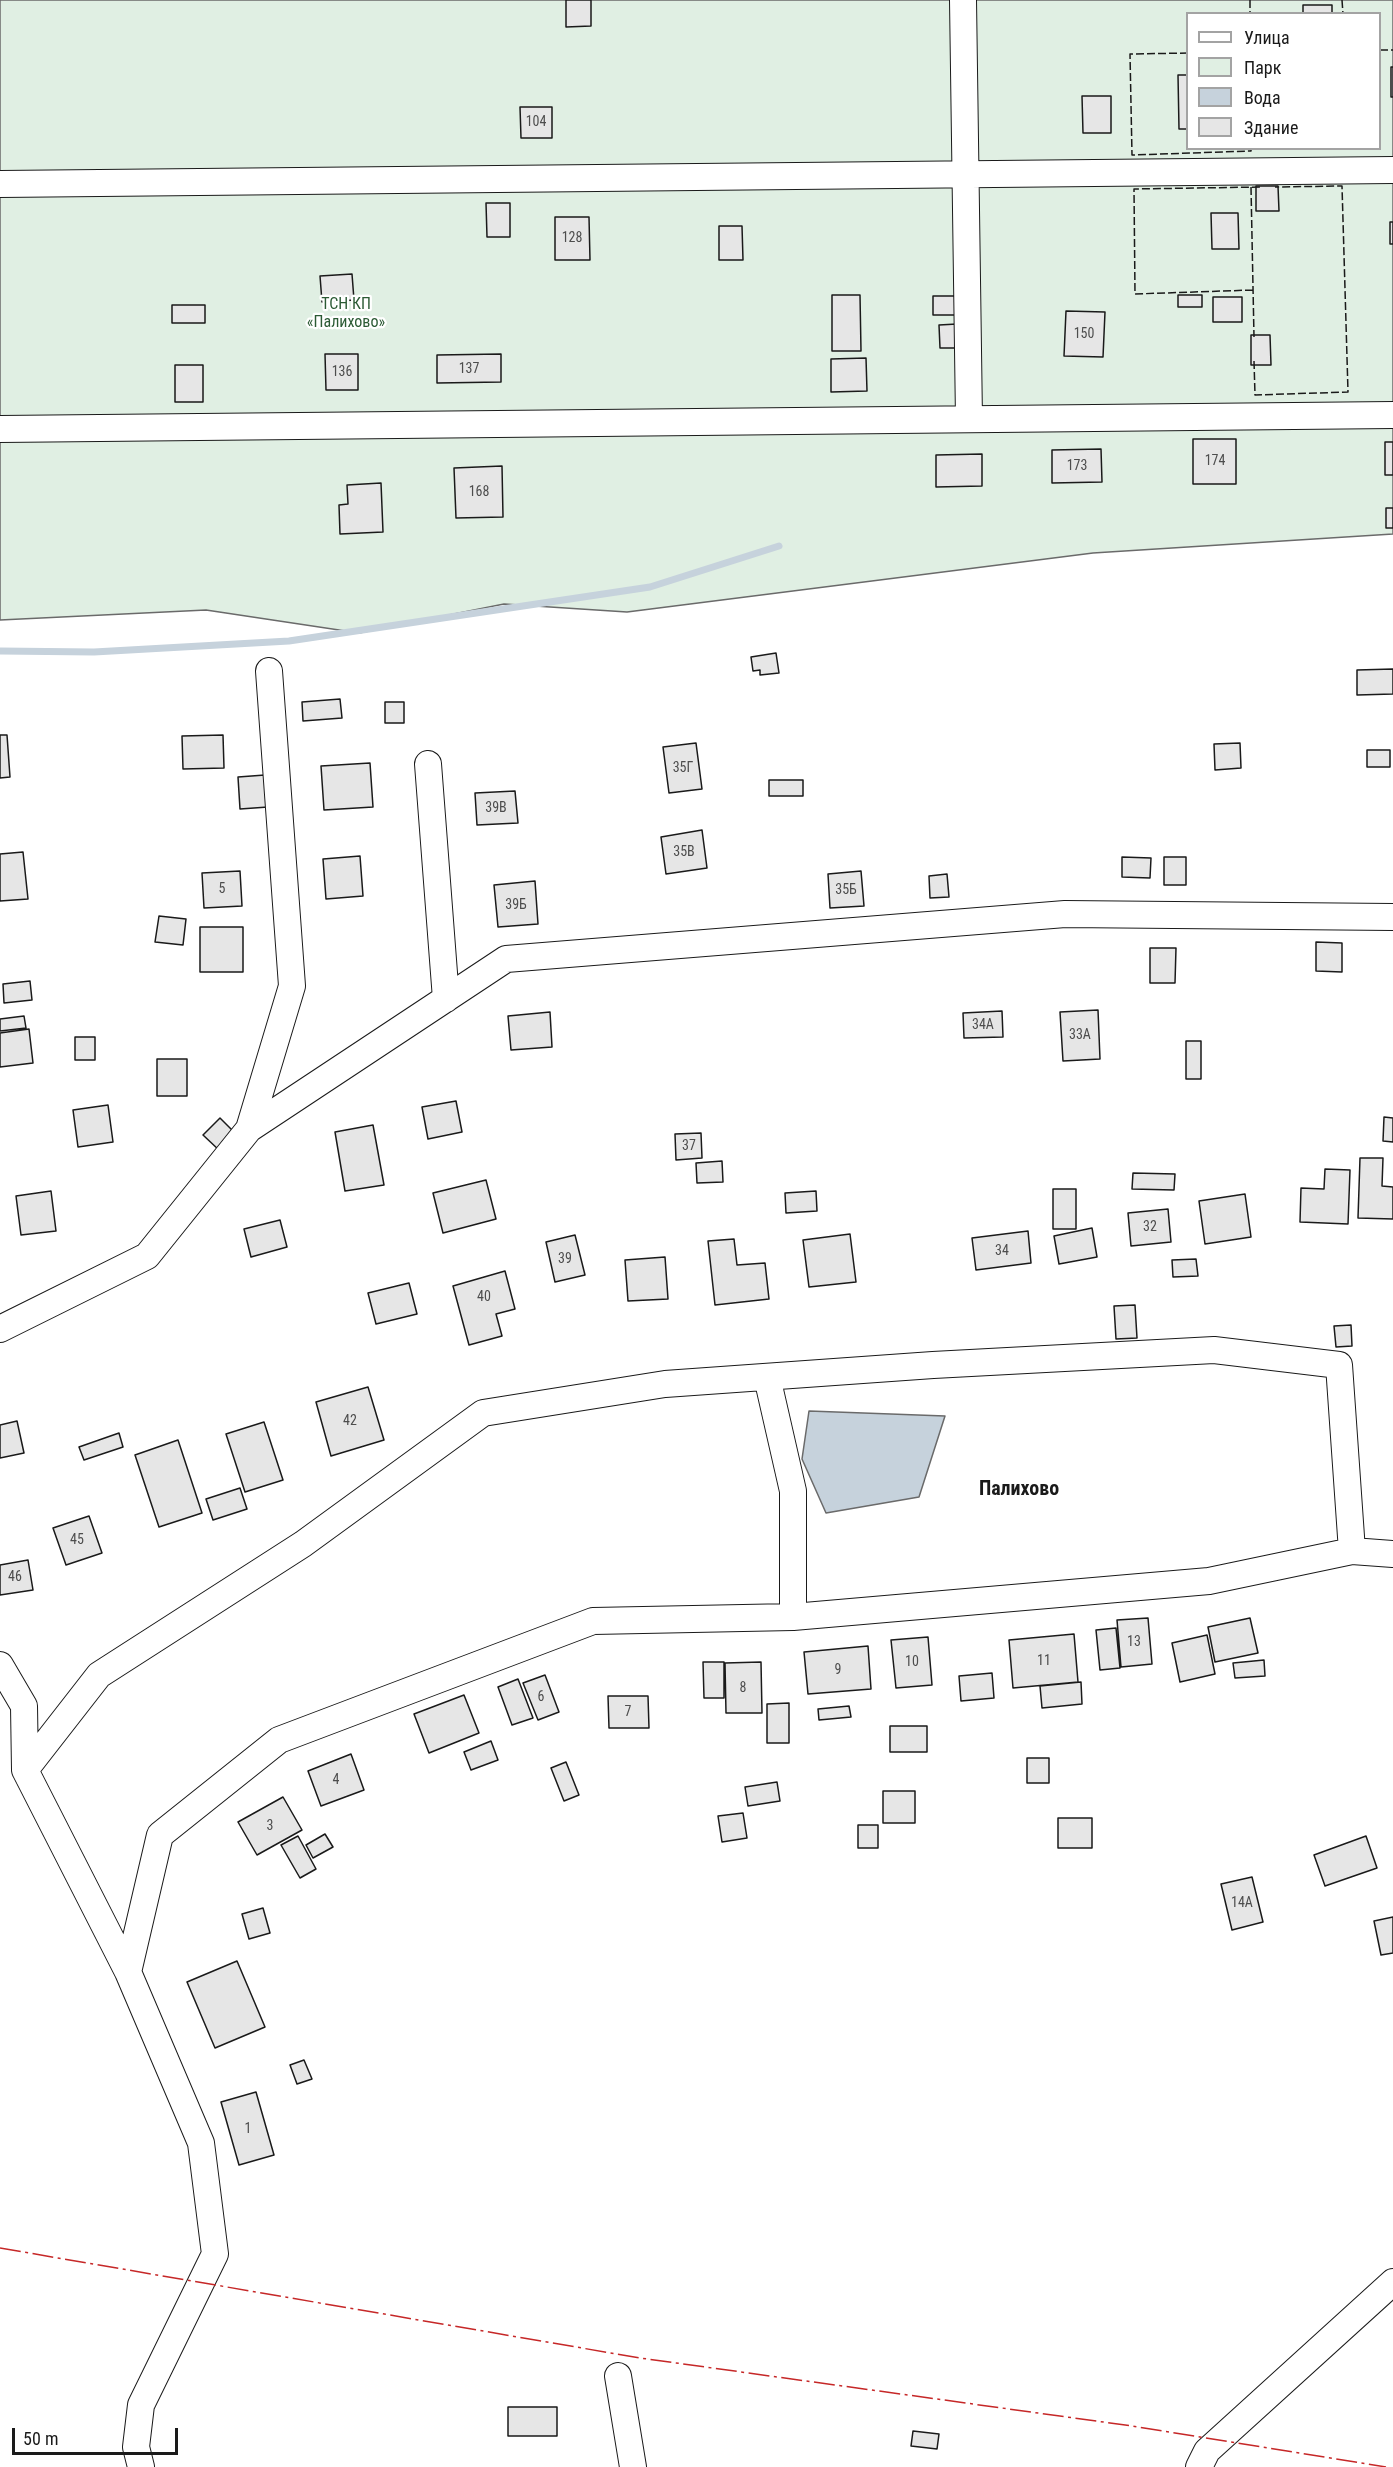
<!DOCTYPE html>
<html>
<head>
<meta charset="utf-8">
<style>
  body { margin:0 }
  #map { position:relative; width:1393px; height:2467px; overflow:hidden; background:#fff; font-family:"Roboto Condensed",sans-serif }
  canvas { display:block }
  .legend { position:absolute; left:1186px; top:12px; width:195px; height:138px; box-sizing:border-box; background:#fff; border:2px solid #a3a3a3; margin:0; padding:8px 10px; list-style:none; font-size:18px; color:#1a1a1a }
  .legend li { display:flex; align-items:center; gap:12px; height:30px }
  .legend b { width:30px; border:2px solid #a3a3a3 }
  .scale { position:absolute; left:12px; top:2428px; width:166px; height:27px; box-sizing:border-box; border:3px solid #1a1a1a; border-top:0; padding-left:8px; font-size:18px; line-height:21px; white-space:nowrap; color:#1a1a1a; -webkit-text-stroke:4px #fff; paint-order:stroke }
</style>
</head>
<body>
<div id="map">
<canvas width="1393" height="2467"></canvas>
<ul class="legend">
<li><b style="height:8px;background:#fff"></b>Улица</li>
<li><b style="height:16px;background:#e0efe3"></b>Парк</li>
<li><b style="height:16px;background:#c6d2dc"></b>Вода</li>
<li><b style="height:16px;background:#e6e6e6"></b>Здание</li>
</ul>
<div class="scale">50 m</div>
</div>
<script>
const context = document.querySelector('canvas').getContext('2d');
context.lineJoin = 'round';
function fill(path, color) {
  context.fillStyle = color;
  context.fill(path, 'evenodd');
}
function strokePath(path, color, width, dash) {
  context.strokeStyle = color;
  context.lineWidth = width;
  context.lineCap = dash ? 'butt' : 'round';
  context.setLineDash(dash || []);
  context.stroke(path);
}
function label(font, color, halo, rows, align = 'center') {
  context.font = font + ' "Roboto Condensed",sans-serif';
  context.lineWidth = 4.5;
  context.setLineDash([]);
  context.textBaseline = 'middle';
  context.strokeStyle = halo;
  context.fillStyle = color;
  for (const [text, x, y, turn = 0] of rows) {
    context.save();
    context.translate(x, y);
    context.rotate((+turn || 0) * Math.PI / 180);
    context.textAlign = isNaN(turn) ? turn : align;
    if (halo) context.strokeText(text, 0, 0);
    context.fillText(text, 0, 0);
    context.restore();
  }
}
const green = new Path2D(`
  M0,0H1393V534L1093,553L627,612L504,604L359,633L206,610L0,620ZM1188,14H1380V148H1188Z`);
const water = new Path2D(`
  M809,1411L945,1416L919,1497L826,1513L802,1459Z`);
const stream = new Path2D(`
  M0,651L94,652L289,641L650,587L779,546`);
const building = new Path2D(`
  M566,0H591V26L566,27Z
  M1303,5H1332V14H1303Z
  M1391,67H1393V97H1391Z
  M1178,75H1188V129H1179Z
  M1082,96H1111V133H1083Z
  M520,107H552V138H521Z
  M1256,186H1278L1279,211H1256Z
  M486,203H510V237H487Z
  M1211,213H1238L1239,249H1212Z
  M555,217H589L590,260H555Z
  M1390,222H1393V244H1390Z
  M719,226H742L743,260H719Z
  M352,274L354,300L322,302L320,276Z
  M832,295H860L861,351H832Z
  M1178,295H1202V307H1178Z
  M933,296H955V315H933Z
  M1213,297H1242V322H1213Z
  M172,305H205V323H172Z
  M1066,311L1105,312L1103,357L1064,356Z
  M957,324L958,348H940L939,325Z
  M1251,335H1270L1271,365H1251Z
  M325,354H358V390H326Z
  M501,354V382L437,383V355Z
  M866,358L867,391L831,392V359Z
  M175,365H203V402H175Z
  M1193,439H1236V484H1193Z
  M1385,442H1393V475H1385Z
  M1101,449L1102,482L1052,483V450Z
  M982,454V486L936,487V455Z
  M502,466L503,517L456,518L454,468Z
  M381,483L383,532L340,534L339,505L348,504L347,485Z
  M1386,508H1393V528H1386Z
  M776,653L779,673L760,675V670L753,671L751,657Z
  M1393,669V694L1357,695V670Z
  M340,699L342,718L303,721L302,702Z
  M385,702H404V723H385Z
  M0,735H7L10,777L0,778Z
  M223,735L224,768L183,769L182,736Z
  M696,743L702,789L669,793L663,747Z
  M1240,743L1241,768L1215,770L1214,744Z
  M1367,750H1390V767H1367Z
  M370,763L373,807L324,810L321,766Z
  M265,775L268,807L240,809L238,777Z
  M769,780H803V796H769Z
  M515,791L518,823L477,825L475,793Z
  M702,830L707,868L666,874L661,837Z
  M23,852L28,899L0,901V854Z
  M360,856L363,896L326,899L323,859Z
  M1122,857L1151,858L1150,878L1122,877Z
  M1164,857H1186V885H1164Z
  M240,871L242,906L204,908L202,873Z
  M861,871L864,906L830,908L828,874Z
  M947,874L949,897L930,898L929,876Z
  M535,881L538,924L498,927L494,885Z
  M159,916L186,919L183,945L155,942Z
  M200,927H243V972H200Z
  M1316,942L1342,943V972L1316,971Z
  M1150,948H1176L1175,983H1150Z
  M30,981L32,1000L4,1003L3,984Z
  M1098,1010L1100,1059L1063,1061L1060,1012Z
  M1002,1011L1003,1037L964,1038L963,1013Z
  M550,1012L552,1047L511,1050L508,1016Z
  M24,1016L26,1028L0,1031V1019Z
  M29,1029L33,1063L0,1067V1033Z
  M75,1037H95V1060H75Z
  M1186,1041H1201V1079H1186Z
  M157,1059H187V1096H157Z
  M456,1101L462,1132L428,1139L422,1107Z
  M108,1105L113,1142L78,1147L73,1110Z
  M1384,1117L1393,1118V1142L1383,1141Z
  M220,1118L237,1135L220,1151L203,1135Z
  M373,1125L384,1185L345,1191L335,1132Z
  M701,1133L702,1158L676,1160L675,1134Z
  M1360,1158H1383L1382,1186L1393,1187V1219L1358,1218Z
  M722,1161L723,1182L697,1183L696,1163Z
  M1325,1169L1350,1170L1348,1224L1300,1222L1301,1188L1324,1189Z
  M1133,1173L1175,1174L1174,1190L1132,1189Z
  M486,1180L496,1219L443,1233L433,1193Z
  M1053,1189H1076V1229H1053Z
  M51,1191L56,1231L21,1235L16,1196Z
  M816,1191L817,1211L786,1213L785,1193Z
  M1245,1194L1251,1237L1205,1244L1199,1201Z
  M1168,1209L1171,1242L1131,1246L1128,1213Z
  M280,1220L287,1247L251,1257L244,1229Z
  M1092,1228L1097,1257L1059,1264L1054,1236Z
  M1028,1231L1031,1263L976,1270L972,1238Z
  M850,1234L856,1282L809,1287L803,1240Z
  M575,1235L585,1275L555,1282L546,1242Z
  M734,1239L737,1265L765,1263L769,1299L715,1305L708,1241Z
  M665,1257L668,1299L628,1301L625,1260Z
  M1196,1259L1198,1276L1173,1277L1172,1260Z
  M505,1271L515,1309L496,1314L502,1336L469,1345L453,1286Z
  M409,1283L417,1314L376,1324L368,1293Z
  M1135,1305L1137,1338L1116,1339L1114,1306Z
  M1351,1325L1352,1346L1336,1347L1334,1326Z
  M368,1387L384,1440L331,1456L316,1402Z
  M17,1421L24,1453L0,1458V1425Z
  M264,1422L283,1480L245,1492L226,1434Z
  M119,1433L123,1447L84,1460L79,1447Z
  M178,1440L202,1513L159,1527L135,1455Z
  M240,1488L247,1509L213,1520L206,1499Z
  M89,1516L102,1553L66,1565L53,1528Z
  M28,1560L33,1590L0,1595V1565Z
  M1148,1618L1152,1664L1121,1667L1117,1620Z
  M1250,1618L1258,1653L1215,1662L1208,1627Z
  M1116,1628L1120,1668L1100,1670L1096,1630Z
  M1074,1634L1078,1682L1013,1688L1009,1640Z
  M1207,1635L1215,1674L1180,1682L1172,1643Z
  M928,1637L932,1685L896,1688L891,1640Z
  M868,1646L871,1689L808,1694L804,1652Z
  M1264,1660L1265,1676L1235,1678L1233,1663Z
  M703,1662H724V1698H704Z
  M761,1662L762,1713H726L725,1663Z
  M992,1673L994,1698L961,1701L959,1676Z
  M545,1675L559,1712L538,1720L523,1683Z
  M518,1679L533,1718L512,1725L498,1687Z
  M1081,1682L1082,1704L1042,1708L1040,1686Z
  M464,1695L479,1733L429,1753L414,1714Z
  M608,1696H648L649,1728H609Z
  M789,1703V1743H767V1704Z
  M849,1706L851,1717L819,1720L818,1709Z
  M890,1726H927V1752H890Z
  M491,1741L498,1760L471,1770L464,1752Z
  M351,1754L364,1790L321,1806L308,1771Z
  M1027,1758H1049V1783H1027Z
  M566,1762L579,1795L564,1801L551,1768Z
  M777,1782L780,1801L748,1806L745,1787Z
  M883,1791H915V1823H883Z
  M283,1797L302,1830L257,1855L238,1822Z
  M743,1813L747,1838L722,1842L718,1816Z
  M1058,1818H1092V1848H1058Z
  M858,1825H878V1848H858Z
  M325,1834L333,1847L313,1858L306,1845Z
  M298,1836L316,1869L300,1878L281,1845Z
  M1366,1836L1377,1868L1325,1886L1314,1855Z
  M1252,1877L1263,1922L1232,1930L1221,1884Z
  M263,1908L270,1933L249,1939L242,1914Z
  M1393,1917V1953L1381,1955L1374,1921Z
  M237,1961L265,2027L215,2048L187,1982Z
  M304,2060L312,2079L297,2084L290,2065Z
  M256,2092L274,2155L239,2165L221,2102Z
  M508,2407H557V2436H508Z
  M913,2431L939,2434L937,2449L911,2446Z`);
const minor = new Path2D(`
  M963,0L969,419
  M0,184L1393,170
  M0,429L1393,415
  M428,764L446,999
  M249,1129L292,986L269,671
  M0,1329L147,1256L249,1129L506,959L1065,914L1393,917
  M767,1377L793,1491V1617
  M0,1665L24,1706L25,1770L128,1972L201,2143L215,2254L141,2405L136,2447L141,2467
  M25,1770L99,1675L303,1544L483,1413L665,1384L933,1365L1214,1350L1339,1365L1352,1551
  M128,1972L160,1835L279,1740L593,1621L793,1617L1209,1581L1352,1551L1393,1554
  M618,2376L633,2467
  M1199,2467L1207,2451L1393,2282`);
const fence = new Path2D(`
  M1250,0V14
  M1342,0L1343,14
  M1380,50H1393
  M1188,53L1130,54L1132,155L1251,151V148
  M1251,187L1254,337
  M1253,290L1135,294L1134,189L1260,187
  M1254,361L1255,395L1348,392L1342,186L1275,187`);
const power = new Path2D(`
  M0,2248L640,2358L1132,2426L1386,2467`);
const numberNames = [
  ["104",536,122],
  ["128",572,238],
  ["150",1084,334],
  ["137",469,369],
  ["136",342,372],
  ["174",1215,461],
  ["173",1077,466],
  ["168",479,492],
  ["35Г",683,768],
  ["39В",496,808],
  ["35В",684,852],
  ["5",222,889],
  ["35Б",846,890],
  ["39Б",516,905],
  ["34А",983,1025],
  ["33А",1080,1035],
  ["37",689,1146],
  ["32",1150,1227],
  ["34",1002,1251],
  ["39",565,1259],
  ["40",484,1297],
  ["42",350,1421],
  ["45",77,1540],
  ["46",15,1577],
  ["13",1134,1642],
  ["11",1044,1661],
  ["10",912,1662],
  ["9",838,1670],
  ["8",743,1688],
  ["6",541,1697],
  ["7",628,1712],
  ["4",336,1780],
  ["3",270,1826],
  ["14А",1242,1903],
  ["1",248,2129]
];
const parkNames = [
  ["ТСН КП",346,305],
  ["«Палихово»",346,323]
];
const quarterNames = [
  ["Палихово",1019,1490]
];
fill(green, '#e0efe3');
strokePath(green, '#6a6a6a', 1.5);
fill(water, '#c6d2dc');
strokePath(water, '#6a6a6a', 1.5);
strokePath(stream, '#c6d2dc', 7);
fill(building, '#e6e6e6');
strokePath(building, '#1a1a1a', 1.5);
strokePath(minor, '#1a1a1a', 28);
strokePath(minor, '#fff', 26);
strokePath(fence, '#1a1a1a', 1.5, [8, 3]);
strokePath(power, '#c62828', 1.5, [21, 4.5, 3, 4.5]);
label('14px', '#4d4d4d', null, numberNames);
label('16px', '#2b5a34', '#fff', parkNames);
label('bold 20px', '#1a1a1a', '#fff', quarterNames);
</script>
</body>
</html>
